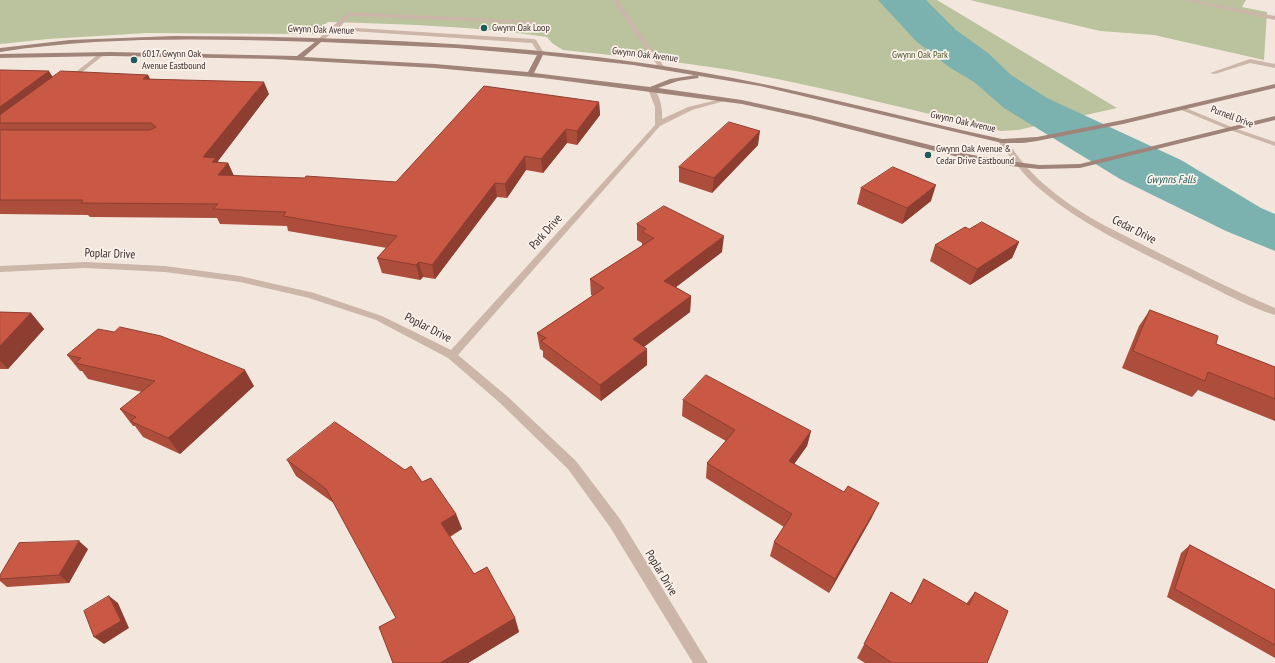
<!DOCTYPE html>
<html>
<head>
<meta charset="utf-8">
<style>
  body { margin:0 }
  canvas { display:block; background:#f3e7dd }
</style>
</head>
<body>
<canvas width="1275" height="663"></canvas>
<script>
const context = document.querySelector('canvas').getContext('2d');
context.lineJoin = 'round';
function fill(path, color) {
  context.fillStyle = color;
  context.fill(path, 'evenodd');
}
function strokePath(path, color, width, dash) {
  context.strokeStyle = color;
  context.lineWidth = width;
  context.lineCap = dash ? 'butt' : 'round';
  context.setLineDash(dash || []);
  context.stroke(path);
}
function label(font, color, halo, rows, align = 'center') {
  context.font = font + ' "PT Sans Narrow",sans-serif';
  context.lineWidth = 3.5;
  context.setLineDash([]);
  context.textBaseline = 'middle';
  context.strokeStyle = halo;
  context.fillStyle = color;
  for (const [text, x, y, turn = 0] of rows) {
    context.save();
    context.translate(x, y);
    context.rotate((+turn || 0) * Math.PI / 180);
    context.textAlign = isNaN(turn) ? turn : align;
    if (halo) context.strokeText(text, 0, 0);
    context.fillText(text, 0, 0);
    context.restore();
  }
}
const green = new Path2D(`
  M0,0H937L1117,108L1018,130L1001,131C918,112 836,90 752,74C690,62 626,57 563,50L552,43L547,37C475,26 401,24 328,22L313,34L147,33L48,39L0,44Z
  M970,0H1246L1242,7L1267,12L1264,60L1154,35L1100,31Z`);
const water = new Path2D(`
  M878,0H926L956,30L988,53L1011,75L1047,98L1181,160L1261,208L1275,214V251L1226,231L1120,179L1004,108L974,82L949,67L916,41Z`);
const service = new Path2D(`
  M612,0H618L665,68L664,69H660Z
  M349,12L534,21L536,22V24L350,16L340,27L534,39L536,40L544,53L539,54L532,43L336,30L322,41H318V39Z
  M100,53L105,54L71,81H67V79Z
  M1250,59L1275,64V68L1250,63L1215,74L1210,73Z`);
const minor = new Path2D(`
  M651,87C660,92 663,110 662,119L688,107L725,98L728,100L692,110L660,126L458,355L508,397L576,461L620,519L708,663H693L610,527L568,469L500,403L448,358L376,320L309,298L240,282L165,272L85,268L0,272V266L85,262L165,266L240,276L314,293L382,316L451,350L655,125V107L648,89Z
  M999,139H1005C1017,155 1029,172 1045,185C1074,211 1109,228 1143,245C1187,267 1230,289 1275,308V315C1251,308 1218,290 1195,279C1143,253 1084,227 1040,189C1024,176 1011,158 998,141Z`);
const tertiary = new Path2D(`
  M1183,0H1194L1275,16V20Z
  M1179,107H1183L1234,128L1275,142V146L1230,130L1179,109Z`);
const secondary = new Path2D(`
  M174,36C348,37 523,42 694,71C798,88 899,117 1002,139L1037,137L1123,120L1275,84V88L1123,124L1037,141L1023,143H1002L760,86L633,65L543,55L534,73L650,87L670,79L696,75L699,77L698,78L678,81L658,88L742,100L810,115L962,153L1001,160L1039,165L1080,164L1275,116V120L1080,168L1039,169L1001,165L962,158L810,119L742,104L543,78L435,68L273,59L110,56L0,58V54L110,52L297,56L315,42C209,39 105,36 0,52V48L70,40ZM321,42L456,48L537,55L528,72L435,64L304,57Z`);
const wall = new Path2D(`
  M0,70L53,77L148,75L150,79L269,94L218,161V163H228L234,176L396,182L599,102L600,115L577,145L567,143L543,173L526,170L507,198L497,197L435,279L423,277L420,280L382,273L377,258L387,248L288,231L287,226L220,224L217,218L90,217L88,215L0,214Z
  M758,145L712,193L679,182V167Z
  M861,188L931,201L902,224L857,204Z
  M637,224L722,252L676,287L691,296L690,312L644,347L647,365L601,401L543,357V351L540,349L537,333L593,296L591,295L590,279L642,246V243L637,240Z
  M969,229L1019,242L1012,258L970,285L930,261L935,245Z
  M1150,310L1216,344L1275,367V421L1198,390L1192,397L1122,368L1139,326Z
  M0,312L31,313L44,329L8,369H0Z
  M67,355L254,386L180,454L143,437L135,426H133L120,409L142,392L88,379L82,371H80Z
  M683,400L811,431L807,446L794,464L872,517L829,593L770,556L774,542L784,527L706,478L707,463L726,441L682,416Z
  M287,460L422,482L456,514L462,529L450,537L474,574L515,618L519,632L468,663H393L396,618L335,504L296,476Z
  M1190,545L1275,590V658L1167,597L1181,553Z
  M88,549L69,583L7,587L0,581V575Z
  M924,579L966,604L975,592L987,663H865L857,658L891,592L910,604Z`);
const shadedWall = new Path2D(`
  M49,71L57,84L0,123V107Z
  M148,75L154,88L143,79Z
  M264,82L269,94L218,161L222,170L228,163L234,176L224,189L203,157Z
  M599,102L600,115L577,145V131Z
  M566,129L567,143L543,173L541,159Z
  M760,131L758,145L712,193L714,178Z
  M525,156L526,170L507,198L505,184Z
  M495,183L497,197L435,279L432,265Z
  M936,185L931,201L902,224L907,208Z
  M724,236L722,252L663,297L664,281Z
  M1019,242L1012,258L970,285L977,269Z
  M419,262L423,277L420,280L416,265Z
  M691,296L690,312L633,355V339Z
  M31,313L44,329L8,369L0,361V346Z
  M647,349V365L601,401L600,385Z
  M245,370L254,386L180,454L168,438Z
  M811,431L807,446L785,477L789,461Z
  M879,503L872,517L829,593L835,579Z
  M456,514L462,529L446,538L441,523Z
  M79,541L88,549L69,583L59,575Z
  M109,596L118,603L129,628L104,644L94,637Z
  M515,618L519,632L468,663H440Z`);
const building = new Path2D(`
  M0,70H3L49,71L0,107Z
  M61,71L148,75L143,79L264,82L203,157L216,158L212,162L228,163L218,175L305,178L306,176L396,182L484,86L599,102L577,131L566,129L541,159L525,156L505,184L495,183L432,265L419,262L416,265L377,258L397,236L283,216L286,212L213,209L218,204L81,203L83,200H0V130H150L156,127L151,123H0V115Z
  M729,122L760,131L714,178L679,167Z
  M893,167L936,185L907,208L861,188Z
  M664,206L724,236L664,281L691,296L633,339L647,349L600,385L541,341L546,338L537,333L604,288L590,279L654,238L642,232L646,229L637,224Z
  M982,222L1019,242L977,269L935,245L965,227L969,229Z
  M1150,310L1218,336L1216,344L1275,367V399L1208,372L1205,381L1133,351Z
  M0,312L31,313L0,346Z
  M120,327L161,336L245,370L168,438L130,421L136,417L120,409L155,381L75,363L81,358L67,355L98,329L114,332Z
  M706,375L811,431L789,461L844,492L848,486L879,503L835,579L774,542L792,514L707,463L735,430L683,400Z
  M335,422L405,470L411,466L422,482L431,478L456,514L441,523L474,574L487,567L515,618L440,663H393L379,627L396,618L326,489L287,460Z
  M79,541L59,575L0,579V575L19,543Z
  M1190,545L1275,590V645L1175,589Z
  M924,579L969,605L975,592L1008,611L987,663H892L864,644L891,592L911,604Z
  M109,596L121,621L94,637L84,611Z`);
const markers = [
  [484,28,4,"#1d5c5a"],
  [134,60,4,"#1d5c5a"],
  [928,155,4,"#1d5c5a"]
];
const farPoinames = [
  ["Gwynn Oak Loop",492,28],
  ["6017 Gwynn Oak",142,54],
  ["Avenue Eastbound",142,66],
  ["Gwynn Oak Avenue &",936,149],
  ["Cedar Drive Eastbound",936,161]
];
const farStreetnames = [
  ["Gwynn Oak Avenue",321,30,2],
  ["Gwynn Oak Avenue",645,55,7],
  ["Purnell Drive",1232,117,21],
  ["Gwynn Oak Avenue",963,122,13]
];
const farParknames = [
  ["Gwynn Oak Park",920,55]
];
const farWaternames = [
  ["Gwynns Falls",1171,180]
];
const streetNames = [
  ["Cedar Drive",1134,230,27],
  ["Park Drive",546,232,-48],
  ["Poplar Drive",110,254,2],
  ["Poplar Drive",428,328,27],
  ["Poplar Drive",661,573,59]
];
fill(green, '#bac39d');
fill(water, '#7bb1ae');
fill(service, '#ccb6a9');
fill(minor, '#ccb6a9');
fill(tertiary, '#ccb6a9');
fill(secondary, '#a0847a');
fill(wall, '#ad4d3b');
fill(shadedWall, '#8d3e30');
fill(building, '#c95945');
strokePath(building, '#8d3e30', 1);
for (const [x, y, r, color] of markers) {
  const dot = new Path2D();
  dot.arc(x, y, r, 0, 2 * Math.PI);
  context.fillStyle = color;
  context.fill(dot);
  strokePath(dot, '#faf1ea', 1.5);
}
label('10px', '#392c29', '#faf1ea', farPoinames, 'left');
label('10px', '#392c29', '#faf1ea', farStreetnames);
label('10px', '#4c582c', '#faf1ea', farParknames);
label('italic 11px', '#1d5c5a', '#faf1ea', farWaternames);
label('12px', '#392c29', '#faf1ea', streetNames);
</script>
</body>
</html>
